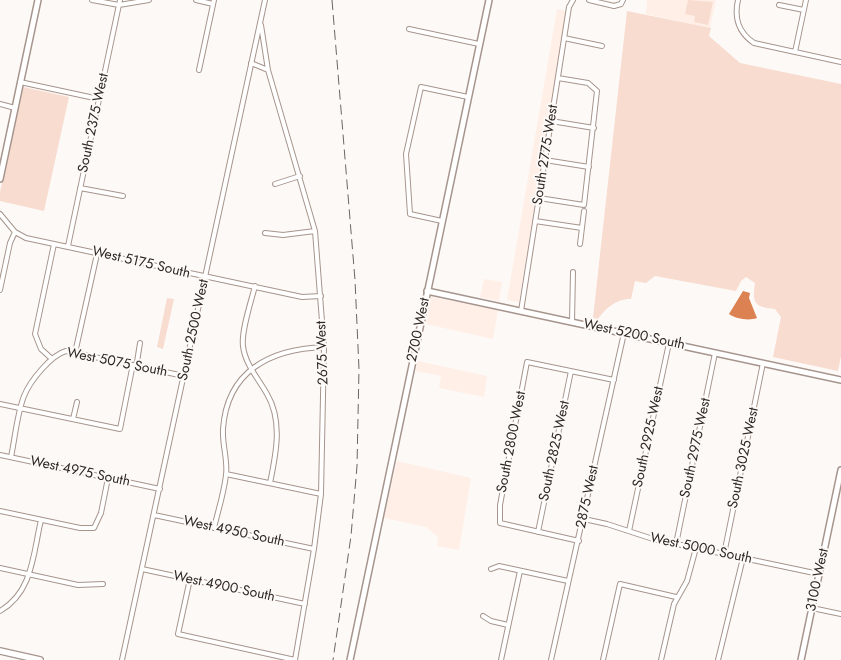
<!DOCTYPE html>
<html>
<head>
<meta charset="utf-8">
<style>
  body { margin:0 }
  canvas { display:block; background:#fdf9f7 }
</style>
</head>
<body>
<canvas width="841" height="660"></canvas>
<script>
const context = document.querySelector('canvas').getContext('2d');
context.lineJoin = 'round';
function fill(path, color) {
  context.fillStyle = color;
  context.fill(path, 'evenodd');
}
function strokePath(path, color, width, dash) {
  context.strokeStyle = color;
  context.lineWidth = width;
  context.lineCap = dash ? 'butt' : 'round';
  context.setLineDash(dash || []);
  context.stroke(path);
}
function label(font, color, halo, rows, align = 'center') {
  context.font = font + ' Jost,sans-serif';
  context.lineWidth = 4;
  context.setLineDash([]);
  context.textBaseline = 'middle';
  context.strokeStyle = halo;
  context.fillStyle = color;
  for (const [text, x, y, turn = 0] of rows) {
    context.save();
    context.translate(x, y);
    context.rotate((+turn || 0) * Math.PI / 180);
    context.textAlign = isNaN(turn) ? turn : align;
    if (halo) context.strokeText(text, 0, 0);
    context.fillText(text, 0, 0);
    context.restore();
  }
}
const built = new Path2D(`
  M647,0H716L710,28L646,14Z
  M557,9L566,11L519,302L507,300Z
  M484,279L502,282L499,301L480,297Z
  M431,297L498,310L493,339L426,324Z
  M418,361L487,376L484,397L439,388L441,376L416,371Z
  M397,461L471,478L459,550L437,546L438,537L426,527L384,518Z`);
const green = new Path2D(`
  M688,0L713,2L708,25L694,22L695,16L685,14Z
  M627,11L711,28L709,36L740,63L841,84V356L838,371L773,357L781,317L775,309C754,307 752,303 755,283L746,277L741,281L736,291L655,276L646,283L635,281L631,299C618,298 604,309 598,319L593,318Z
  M23,87L69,97L44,211L0,201V192Z
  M167,298L174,299L163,349L157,347Z`);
const water = new Path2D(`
  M743,291L750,293L749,298L757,318C749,321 736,319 729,314Z`);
const minor = new Path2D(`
  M92,0L119,5L149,0
  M196,0L213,4
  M589,0L614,6L621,4L623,0
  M738,0C734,18 738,32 754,43L841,62
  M779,5L804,10
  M261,25L268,70
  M409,29L479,44
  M564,38L602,46
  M795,52L806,0
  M251,63L268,70L315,231L324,347L321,494L314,549L295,660
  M199,70L214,0
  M20,82L99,99
  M0,104L15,108
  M551,121L594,128
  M545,160L589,167
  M275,184L300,176
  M80,188L123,196
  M539,198L584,205L597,91L588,83L558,78
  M0,214L15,232L26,238L302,297L321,296
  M442,221L410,214L406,154L421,87L468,97
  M535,221L582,228
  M265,233L283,235L315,231
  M580,244L584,211
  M68,246L120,0
  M255,286C251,302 241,331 243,346C245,364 258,378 267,394C283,421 276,454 270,483
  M0,290L10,243L15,232
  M521,311L569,7L573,0
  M572,322L573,272
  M75,353L97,254
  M51,358L41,349L35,334L54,244
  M0,404L120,429L132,369L137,362L140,343
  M73,419L77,402
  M0,455L160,489
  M11,457C15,438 17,414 24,396C30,381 51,355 66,351L184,376
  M226,474L321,494
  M0,511L80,528H94L101,513L108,478
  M154,515L314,549
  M584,519L607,524L653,539L819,574
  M214,528C218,511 224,493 226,475C228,460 222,445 223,429C227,371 270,349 324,347
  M629,531L669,343
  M538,532L571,371
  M579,541L500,523V505L527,362L614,380
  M676,544L715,353
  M724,554L763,363
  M0,568L78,585L103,584
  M142,569L305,604
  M491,569L499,566L568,581
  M190,579L178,634L295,660
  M620,584L676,597
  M812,608L841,614
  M0,611C33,592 33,554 41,520
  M483,616L491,621L508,625
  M122,660L265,0
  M501,660L520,571
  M551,660L624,333
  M603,660L620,584
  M661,660L674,604L687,581L696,548
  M718,660L743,558`);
const tertiary = new Path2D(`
  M0,179L38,0
  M427,291L841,380
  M350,660L489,0
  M801,660L841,470`);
const secondary = new Path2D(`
  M0,651L40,660`);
const rail = new Path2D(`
  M332,0L355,280L359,369L357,466L351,536L333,660`);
const streetNames = [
  ["South 2375 West",94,123,-78],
  ["South 2775 West",546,155,-81],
  ["West 5175 South",141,263,13],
  ["South 2500 West",194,330,-78],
  ["2700 West",419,330,-78],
  ["West 5200 South",634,335,12],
  ["2675 West",323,353,-92],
  ["West 5075 South",117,363,11],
  ["South 2925 West",649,437,-78],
  ["South 2800 West",512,442,-79],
  ["South 2975 West",696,448,-78],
  ["South 2825 West",555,451,-78],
  ["South 3025 West",744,458,-78],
  ["West 4975 South",80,472,12],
  ["2875 West",588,497,-78],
  ["West 4950 South",234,532,12],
  ["West 5000 South",701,549,12],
  ["3100 West",818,580,-78],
  ["West 4900 South",224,587,12]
];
fill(built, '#ffefe7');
fill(green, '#f8dccf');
fill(water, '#dc8151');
strokePath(minor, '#a6958d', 6);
strokePath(tertiary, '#a6958d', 8);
strokePath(secondary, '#a6958d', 8);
strokePath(minor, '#fff', 4);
strokePath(tertiary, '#fff', 5);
strokePath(secondary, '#fff', 5.5);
strokePath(rail, '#6b6562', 1, [10, 5]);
label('14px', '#2f2824', '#fdf9f7', streetNames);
</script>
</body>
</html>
